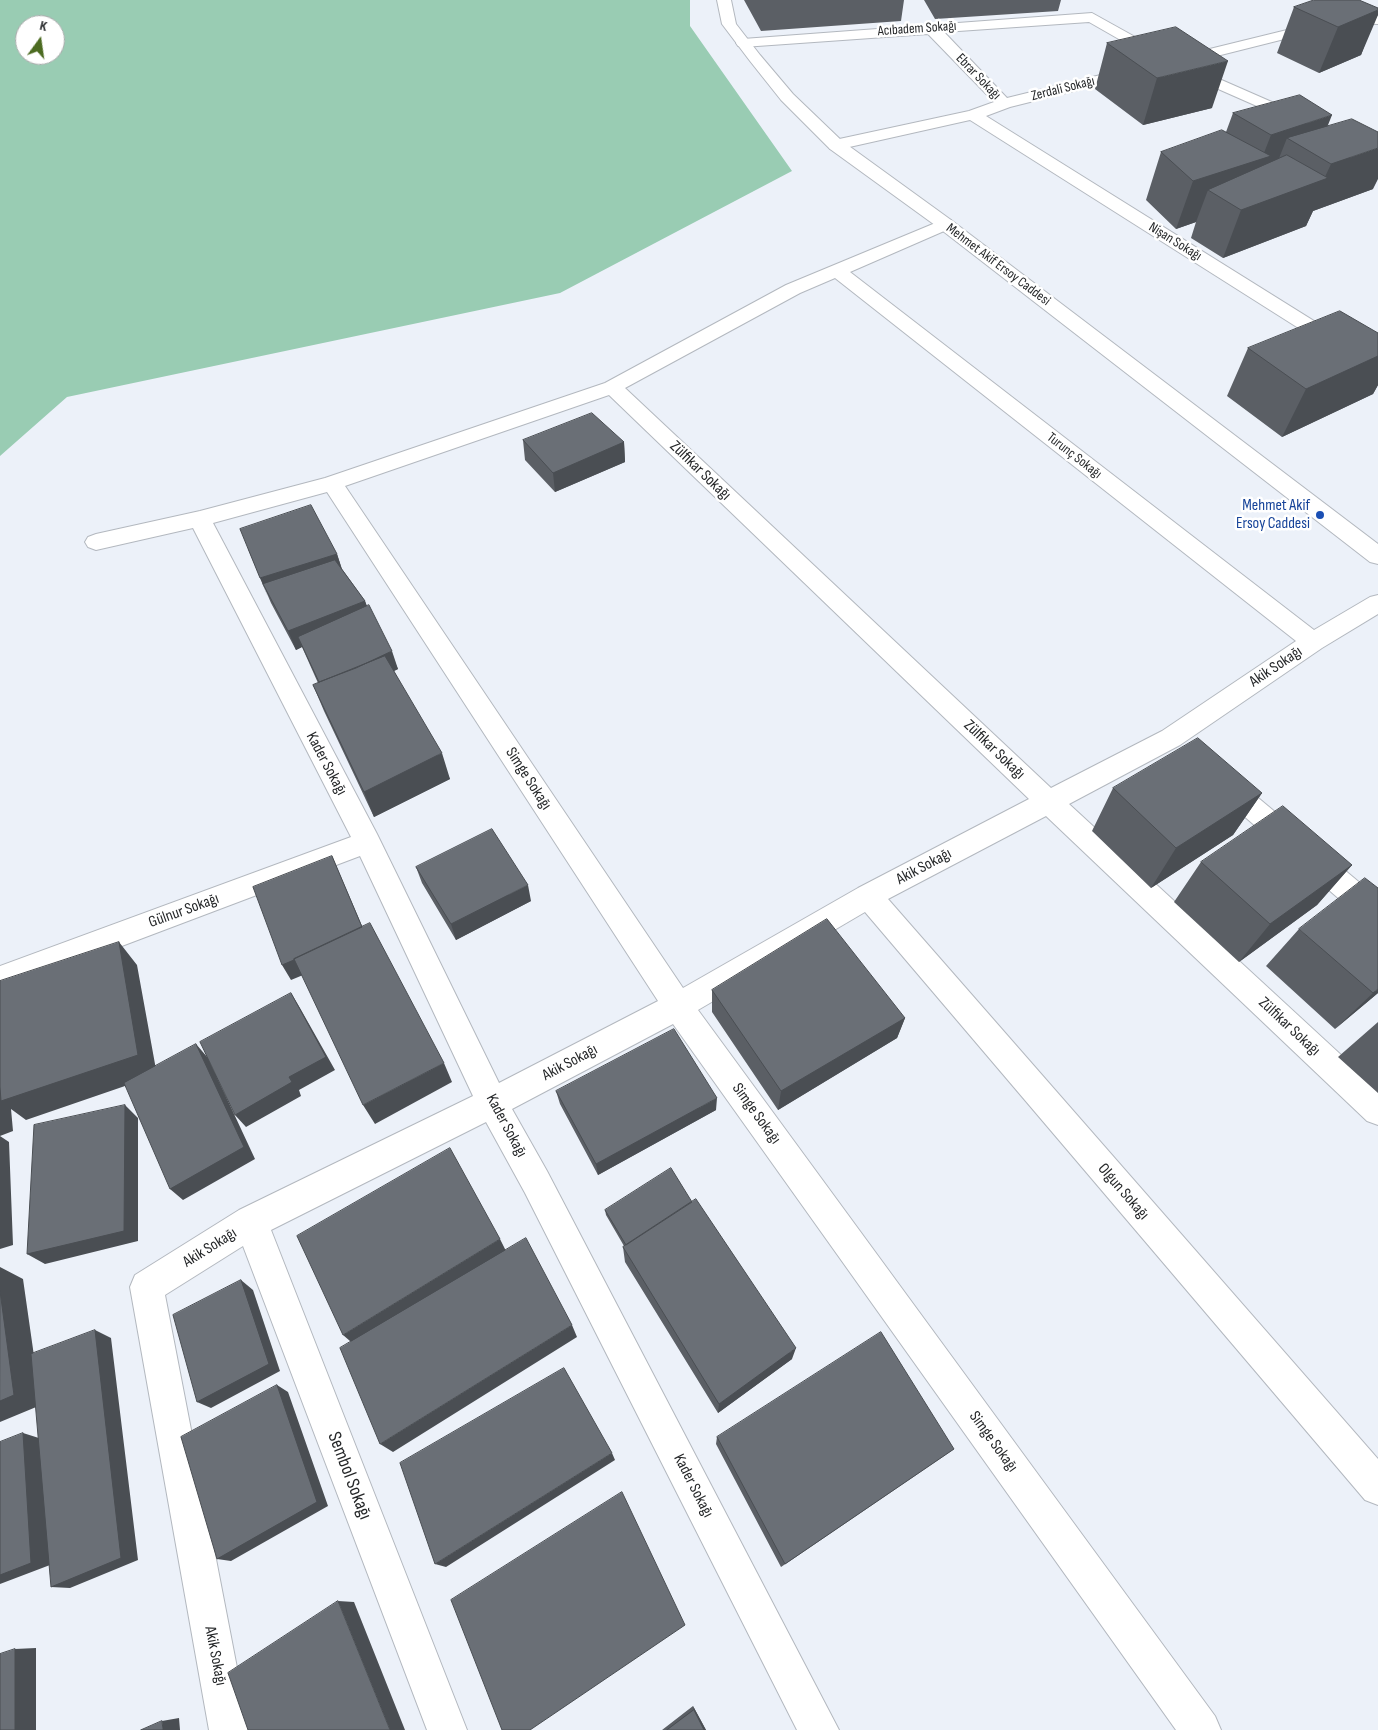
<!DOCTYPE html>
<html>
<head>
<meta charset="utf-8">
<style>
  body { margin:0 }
  #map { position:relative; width:1378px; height:1730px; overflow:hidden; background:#ecf1f9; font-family:"Sofia Sans Condensed",sans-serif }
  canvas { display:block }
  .north { position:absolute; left:15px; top:15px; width:50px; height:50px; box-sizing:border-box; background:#fff; border:1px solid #a8a9aa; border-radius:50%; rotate:14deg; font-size:14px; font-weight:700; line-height:20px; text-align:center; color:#26282a }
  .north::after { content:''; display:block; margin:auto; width:18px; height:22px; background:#4c6b21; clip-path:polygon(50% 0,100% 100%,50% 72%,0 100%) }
</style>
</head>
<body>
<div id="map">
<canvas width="1378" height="1730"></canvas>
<div class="north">K</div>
</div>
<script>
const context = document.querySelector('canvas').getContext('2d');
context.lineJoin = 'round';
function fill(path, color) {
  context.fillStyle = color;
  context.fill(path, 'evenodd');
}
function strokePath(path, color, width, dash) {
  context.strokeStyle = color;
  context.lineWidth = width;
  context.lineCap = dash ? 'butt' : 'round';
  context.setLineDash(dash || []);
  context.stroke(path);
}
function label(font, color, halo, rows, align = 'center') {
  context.font = font + ' "Sofia Sans Condensed",sans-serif';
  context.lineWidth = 5;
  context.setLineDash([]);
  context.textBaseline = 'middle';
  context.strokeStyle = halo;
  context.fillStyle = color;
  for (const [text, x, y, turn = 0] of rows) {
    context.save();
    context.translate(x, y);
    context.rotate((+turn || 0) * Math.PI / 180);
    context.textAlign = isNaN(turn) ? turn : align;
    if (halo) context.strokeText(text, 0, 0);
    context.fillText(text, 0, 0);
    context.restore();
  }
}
const forest = new Path2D(`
  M0,0H690V26L792,171L560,293L67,397L0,456ZM25,25H55V55H25Z`);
const minor = new Path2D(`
  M1092,13L1173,58L1348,15L1378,16V24L1348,23L1185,64L1306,117L1308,120L1306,123L1300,125L1166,66L1089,22L944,32L1007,98L1133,67L1138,69L1141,72L1138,75L1010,107L986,116L1378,361V376L1371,374L970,120L836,150L830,149L828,145L830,141L969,111L994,102L928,34L743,47L738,46L736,43L738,40L743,39Z
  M945,219L951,220L954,224L951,228L850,272L1314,630L1370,597L1378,595V614L1322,648L1180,745L1069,804L1378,1089V1125L1367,1121L1046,816L888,899L1378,1459V1505L1365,1500L865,912L698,1010L1215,1716L1221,1730H1176L673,1024L512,1109L547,1171L839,1730H797L525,1193L486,1122L271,1230L467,1730H427L243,1246L165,1295L249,1730H209L130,1287L135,1275L239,1210L473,1096L360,856L0,992V966L351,837L193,528L96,550L88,547L85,542L88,537L96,534L200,511L325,478L605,383L786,285ZM835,278L1296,641L1162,731L1051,788L625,388L800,293ZM609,395L1029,799L858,888L683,988L345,486ZM327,492L658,1001L499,1083L377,834L213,523Z
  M1223,772L1232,776L1378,898V927L1368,924L1214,790L1210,783L1214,776Z`);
const tertiary = new Path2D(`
  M717,0H731L736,24L760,55L793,94L842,141L951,220L1378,544V564L1370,562L939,228L830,149L781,100L750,61L722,24Z`);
const wall = new Path2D(`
  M744,0H904L901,21L761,31Z
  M924,0H1061L1058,11L935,19Z
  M1294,7L1378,8L1361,55L1319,73L1277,53Z
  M1107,43L1212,108L1143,125L1095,89Z
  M1233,113L1328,126L1373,189L1313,211L1306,226L1223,258L1191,238L1196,222L1176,229L1146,200L1161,152L1226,132Z
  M1378,333V385L1373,394L1282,437L1227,396L1248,348Z
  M523,440L624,442L625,462L555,492L525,460Z
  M248,549L337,554L342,569L365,601L367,606L398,669L394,671L450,779L374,817L324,711L313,685L318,683L302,647L296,650L271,603Z
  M1113,788L1262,793L1233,835L1151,888L1092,831Z
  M1201,862L1352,865L1317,905L1239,962L1174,902Z
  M416,867L531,901L456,940L422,883Z
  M1299,929L1378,993L1335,1029L1266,966Z
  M712,990L905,1018L897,1038L778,1110L712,1012Z
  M1378,1022V1093L1338,1057Z
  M556,1091L716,1110L598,1175L560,1104Z
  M692,1202L792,1359L718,1413L625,1262L623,1247L624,1246L606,1215L605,1210Z
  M717,1437L954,1449L781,1567L716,1444Z
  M693,1706L706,1730H662Z`);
const shadedWall = new Path2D(`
  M1378,10V15L1361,55L1319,73L1338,27Z
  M1228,61L1212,108L1143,125L1157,78Z
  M1332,115L1316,155L1287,138L1272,176L1208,190L1196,222L1176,229L1193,181L1262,158L1271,135Z
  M1378,148V179L1373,189L1313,211L1306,226L1223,258L1241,210L1324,179L1331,164Z
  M1378,356V385L1373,394L1282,437L1306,389Z
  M624,442L625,462L555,492L553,473Z
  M337,554L343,573L263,584L268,597L260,578Z
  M365,601L371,620L298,637L302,647L296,650L288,631Z
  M392,651L398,669L328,703L320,684Z
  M442,753L450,779L374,817L364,792Z
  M1262,793L1233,835L1151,888L1176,848Z
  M332,856L371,947L291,980L282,965Z
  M1352,865L1317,905L1239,962L1270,924Z
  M528,885L531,901L456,940L451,924Z
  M119,942L137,965L157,1075L26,1120L11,1109L13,1131L0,1136V1038Z
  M1378,989V993L1335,1029L1373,993Z
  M291,993L300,1008L335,1070L299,1090L301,1096L246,1127L235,1115L289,1077Z
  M905,1018L897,1038L778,1110L781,1091Z
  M196,1044L208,1058L255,1159L183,1200L170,1189Z
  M444,1063L452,1082L375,1124L363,1105Z
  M717,1098L716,1110L598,1175L596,1164Z
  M125,1105L138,1118V1241L45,1264L27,1254Z
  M0,1136L9,1142L13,1245L0,1249Z
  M500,1239L507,1253L357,1347L343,1335Z
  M0,1267L23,1279L41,1405L0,1422Z
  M241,1280L253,1290L280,1371L211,1408L197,1402Z
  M572,1325L577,1337L393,1452L380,1444Z
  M95,1330L111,1338L138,1560L70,1588L51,1587Z
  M796,1348L792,1359L718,1413L719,1404Z
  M277,1385L288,1392L328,1506L231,1561L217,1559Z
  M23,1433L42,1439L50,1565L0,1584V1575Z
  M612,1453L615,1460L446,1567L435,1564Z
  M338,1601L354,1602L405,1730H390Z
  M36,1648V1730H15V1649Z
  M693,1706L706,1730H704L694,1710Z
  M179,1718L180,1730H163L162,1721Z`);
const building = new Path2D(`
  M1314,0H1359L1378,8V10L1338,27L1294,7Z
  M1176,27L1228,61L1157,78L1107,43Z
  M1300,95L1332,115L1271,135L1233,113Z
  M1352,119L1378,132V148L1331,164L1287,138Z
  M1222,130L1271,156L1193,181L1161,152Z
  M1287,155L1328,178L1241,210L1208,190Z
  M1340,311L1378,333V356L1306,389L1248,348Z
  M592,413L624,442L553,473L523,440Z
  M311,505L337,554L260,578L240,529Z
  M335,560L365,601L288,631L263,584Z
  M369,605L392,651L356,668L319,682L298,637Z
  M385,656L442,753L364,792L313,685Z
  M1198,738L1262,793L1176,848L1113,788Z
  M1283,806L1352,865L1270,924L1201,862Z
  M492,829L528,885L451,924L416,867Z
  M332,856L362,927L294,959V960L282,965L253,887Z
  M1365,878L1378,888V989L1373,993L1299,929Z
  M827,919L905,1018L781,1091L712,990Z
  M370,923L444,1063L363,1105L294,959Z
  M119,942L138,1055L1,1101L0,1087V981Z
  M291,993L326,1057L289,1077L292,1082L235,1115L200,1042Z
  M674,1029L717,1098L596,1164L556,1091Z
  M196,1044L244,1147L170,1189L124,1083Z
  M125,1105L124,1231L27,1254L34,1125Z
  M450,1148L500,1239L343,1335L297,1236Z
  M671,1168L692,1202L626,1245L605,1210Z
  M696,1199L796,1348L719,1404L623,1247Z
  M526,1238L572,1325L380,1444L340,1348Z
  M241,1280L269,1364L197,1402L173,1315Z
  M0,1291L14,1395L0,1401Z
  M95,1330L121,1558L51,1587L31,1354Z
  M881,1332L954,1449L785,1564L717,1437Z
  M564,1368L612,1453L435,1564L400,1463Z
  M277,1385L317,1502L217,1559L181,1437Z
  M23,1433L31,1563L0,1575V1442Z
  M622,1492L685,1625L530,1730H502L451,1600Z
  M338,1601L390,1730H248L228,1673Z
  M15,1649V1730H0V1654Z
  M694,1710L704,1730H667Z
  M162,1721L163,1730H141Z`);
const markers = [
  [1320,515,5,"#1a4fb4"]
];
const farStreetnames = [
  ["Acıbadem Sokağı",917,29,-4],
  ["Ebrar Sokağı",978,77,46],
  ["Zerdali Sokağı",1063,89,-14],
  ["Nişan Sokağı",1175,242,32],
  ["Mehmet Akif Ersoy Caddesi",998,265,37],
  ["Turunç Sokağı",1074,456,38]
];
const streetNames = [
  ["Zülfikar Sokağı",700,471,44],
  ["Akik Sokağı",1276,667,-34],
  ["Zülfikar Sokağı",994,750,44],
  ["Kader Sokağı",326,764,62],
  ["Simge Sokağı",528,779,57],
  ["Akik Sokağı",924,867,-28],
  ["Gülnur Sokağı",184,911,-20],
  ["Zülfikar Sokağı",1289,1027,43],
  ["Akik Sokağı",570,1063,-28],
  ["Simge Sokağı",756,1114,54],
  ["Kader Sokağı",506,1126,62],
  ["Olgun Sokağı",1123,1192,49],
  ["Akik Sokağı",210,1248,-32],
  ["Simge Sokağı",993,1442,54],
  ["Kader Sokağı",693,1486,63],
  ["Akik Sokağı",215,1656,79]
];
const transitNames = [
  ["Mehmet Akif",1310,506],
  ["Ersoy Caddesi",1310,524]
];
const nearStreetnames = [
  ["Sembol Sokağı",349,1476,69]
];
fill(forest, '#99ccb3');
strokePath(minor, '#b3b8bf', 2);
strokePath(tertiary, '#b3b8bf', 2);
fill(minor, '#fff');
fill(tertiary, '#fff');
fill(wall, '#5b5f65');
fill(shadedWall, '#4a4e53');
fill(building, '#6a6f76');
strokePath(building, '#4a4e53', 1);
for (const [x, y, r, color] of markers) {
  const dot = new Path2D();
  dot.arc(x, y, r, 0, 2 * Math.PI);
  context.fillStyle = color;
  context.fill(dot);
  strokePath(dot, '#fff', 2);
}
label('14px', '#26282a', '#fff', farStreetnames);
label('16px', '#26282a', '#fff', streetNames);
label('16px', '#164399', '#fff', transitNames, 'right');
label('19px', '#26282a', '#fff', nearStreetnames);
</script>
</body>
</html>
